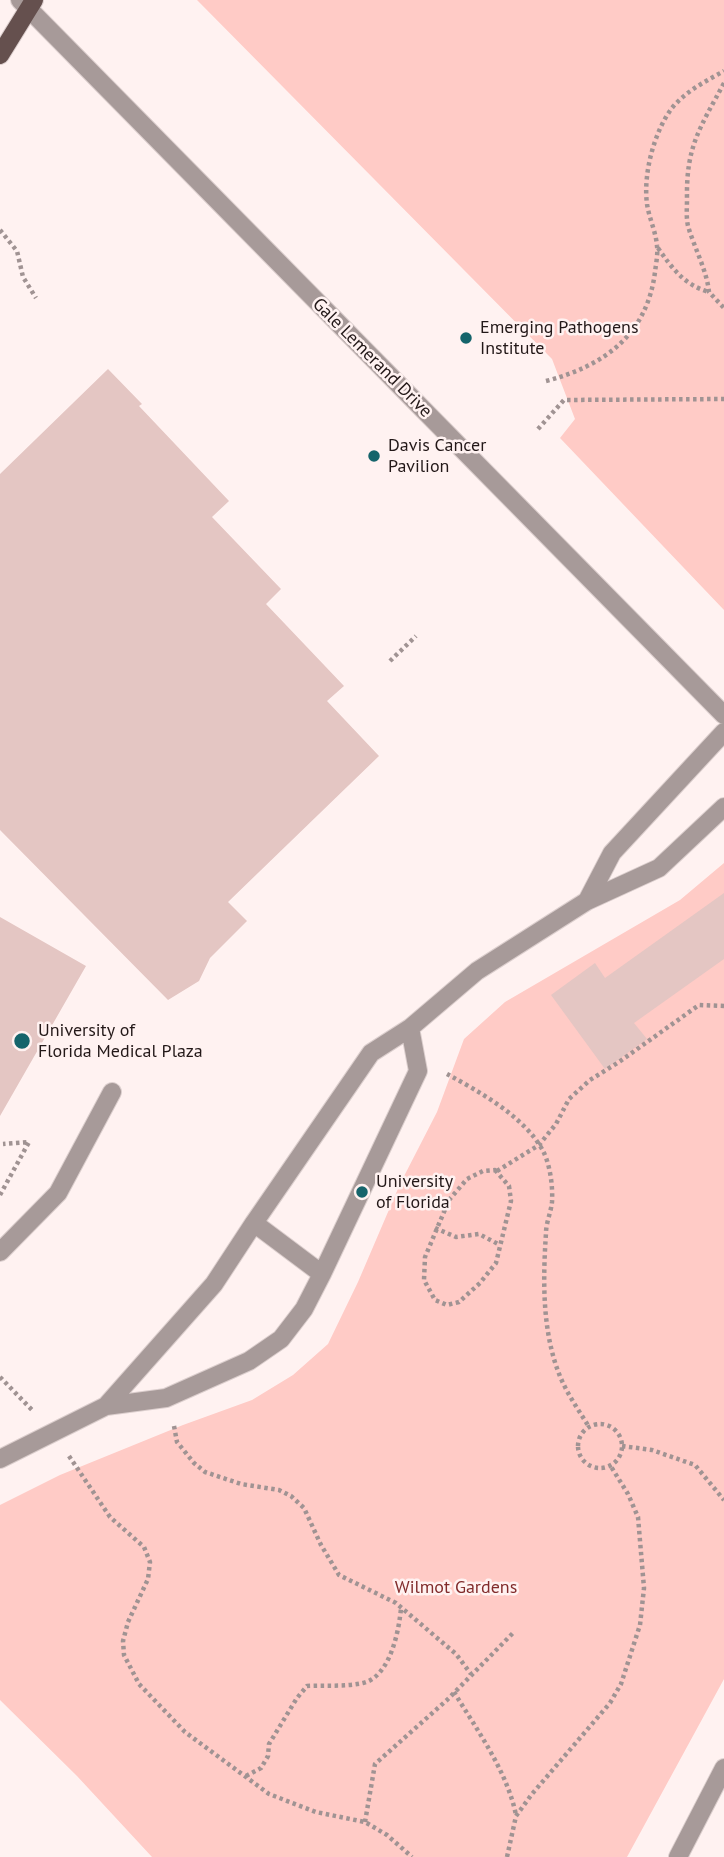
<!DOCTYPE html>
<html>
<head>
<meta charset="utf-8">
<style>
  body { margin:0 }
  canvas { display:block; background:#fff2f1 }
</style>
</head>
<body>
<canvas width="724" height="1857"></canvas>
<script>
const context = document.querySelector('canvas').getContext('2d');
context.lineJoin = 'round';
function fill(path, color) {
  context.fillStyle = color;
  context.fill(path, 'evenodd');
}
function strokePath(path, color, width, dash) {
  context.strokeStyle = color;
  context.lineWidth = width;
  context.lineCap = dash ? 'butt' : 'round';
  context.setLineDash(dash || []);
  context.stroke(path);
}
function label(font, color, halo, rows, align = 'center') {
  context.font = font + ' "PT Sans",sans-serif';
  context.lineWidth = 5;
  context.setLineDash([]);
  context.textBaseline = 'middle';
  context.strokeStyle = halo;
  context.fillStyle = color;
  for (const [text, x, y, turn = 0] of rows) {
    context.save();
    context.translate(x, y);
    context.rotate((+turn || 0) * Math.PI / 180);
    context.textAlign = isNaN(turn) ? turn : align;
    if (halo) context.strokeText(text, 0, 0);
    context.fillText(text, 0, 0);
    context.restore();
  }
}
const green = new Path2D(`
  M197,0H724V610L560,438L575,419L552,359Z
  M724,863V1679L627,1857H152L77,1776L0,1700V1505L60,1475L183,1425L252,1400L293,1375L328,1344L358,1282L400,1184L437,1112L464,1039L505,1002L680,900Z`);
const building = new Path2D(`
  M108,369L142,404L139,406L229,501L212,517L281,589L266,604L344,686L327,701L379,756L228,902L247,921L210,958L199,981L168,1000L0,830V474Z
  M724,893V959L634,1023L647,1039L605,1069L551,995L595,963L605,978Z
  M0,917L86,966L0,1116Z`);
const path = new Path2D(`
  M724,83C700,128 686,146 687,199C687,208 686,217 688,226C694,247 707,271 709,292L724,308
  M0,230L17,251L23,277L36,298
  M658,248C672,268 684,285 709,292
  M546,381C604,366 647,335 655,272C656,264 658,254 657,246C656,232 649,218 647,204C643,174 654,132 672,108C686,91 706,81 724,71
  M538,429L564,400L724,399
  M390,661L416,636
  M447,1074C480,1092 523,1116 542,1149C550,1163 553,1186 552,1202C551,1212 546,1223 546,1233C543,1278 542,1328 558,1371C565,1391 578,1409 589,1427
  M495,1170L509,1186L511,1201L496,1263L480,1283L459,1302L447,1305L435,1300L424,1280L425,1257L449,1200L467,1179L483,1171Z
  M497,1171L539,1145L556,1124L569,1099L590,1080L619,1062L699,1005L724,1006
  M0,1195L29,1142L3,1144
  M435,1228L456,1237L479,1234L500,1245
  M0,1377L34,1412
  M578 1446a22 22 0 1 1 44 0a22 22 0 1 1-44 0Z
  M174,1426L177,1442L194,1463L205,1472L241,1484L279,1490L291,1496L304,1508L321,1545L339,1575L396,1603L456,1654L471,1674
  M622,1446L652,1450L695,1465L724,1500
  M69,1456L110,1517L144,1547L150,1562L148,1579L128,1622L123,1641L124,1655L139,1684L185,1732L269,1794L316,1812L365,1822L387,1835L412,1857
  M454,1692C477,1730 507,1771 516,1815
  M246,1776L261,1768L268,1756L269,1744L297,1698L307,1686C326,1685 345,1687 363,1683C390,1677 399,1631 401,1608
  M365,1822L375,1764L447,1700L514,1632
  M507,1857L516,1816L532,1794L610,1703L621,1684L640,1625L644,1588L638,1517L628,1494L610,1465`);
const service = new Path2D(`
  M587,901L612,853L724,732
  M254,1223L322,1274
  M0,1252L58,1193L112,1092
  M106,1406L214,1284L254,1223L371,1053L410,1028L477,971L587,901L659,868L724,807
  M0,1459L106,1406L166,1398L249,1361L281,1339L304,1309L322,1274L418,1071L410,1028`);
const minor = new Path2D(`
  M20,0L724,715
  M678,1857L724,1768`);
const primary = new Path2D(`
  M0,55L34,0`);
const markers = [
  [466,338,7,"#15646b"],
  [374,456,7,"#15646b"],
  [22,1041,9,"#15646b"],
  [362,1192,7,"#15646b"]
];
const poiNames = [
  ["Emerging Pathogens",480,328],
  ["Institute",480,349],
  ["Davis Cancer",388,446],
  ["Pavilion",388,467],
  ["University of",38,1031],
  ["Florida Medical Plaza",38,1052],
  ["University",376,1182],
  ["of Florida",376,1203]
];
const streetNames = [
  ["Gale Lemerand Drive",372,358,45]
];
const parkNames = [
  ["Wilmot Gardens",456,1588]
];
fill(green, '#ffcbc6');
fill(building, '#e4c6c3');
strokePath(service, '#dccfce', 20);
strokePath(minor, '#dccfce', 20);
strokePath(primary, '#dccfce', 20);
strokePath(path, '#a09393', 4.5, [3.5, 3.5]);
strokePath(service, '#a79a99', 18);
strokePath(minor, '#a79a99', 18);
strokePath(primary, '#65504e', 18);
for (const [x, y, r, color] of markers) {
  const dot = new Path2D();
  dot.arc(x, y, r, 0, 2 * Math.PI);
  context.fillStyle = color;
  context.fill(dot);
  strokePath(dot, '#fff2f1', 2.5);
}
label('18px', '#231818', '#fff2f1', poiNames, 'left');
label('18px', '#231818', '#fff2f1', streetNames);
label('18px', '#822c2c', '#fff2f1', parkNames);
</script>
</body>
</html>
